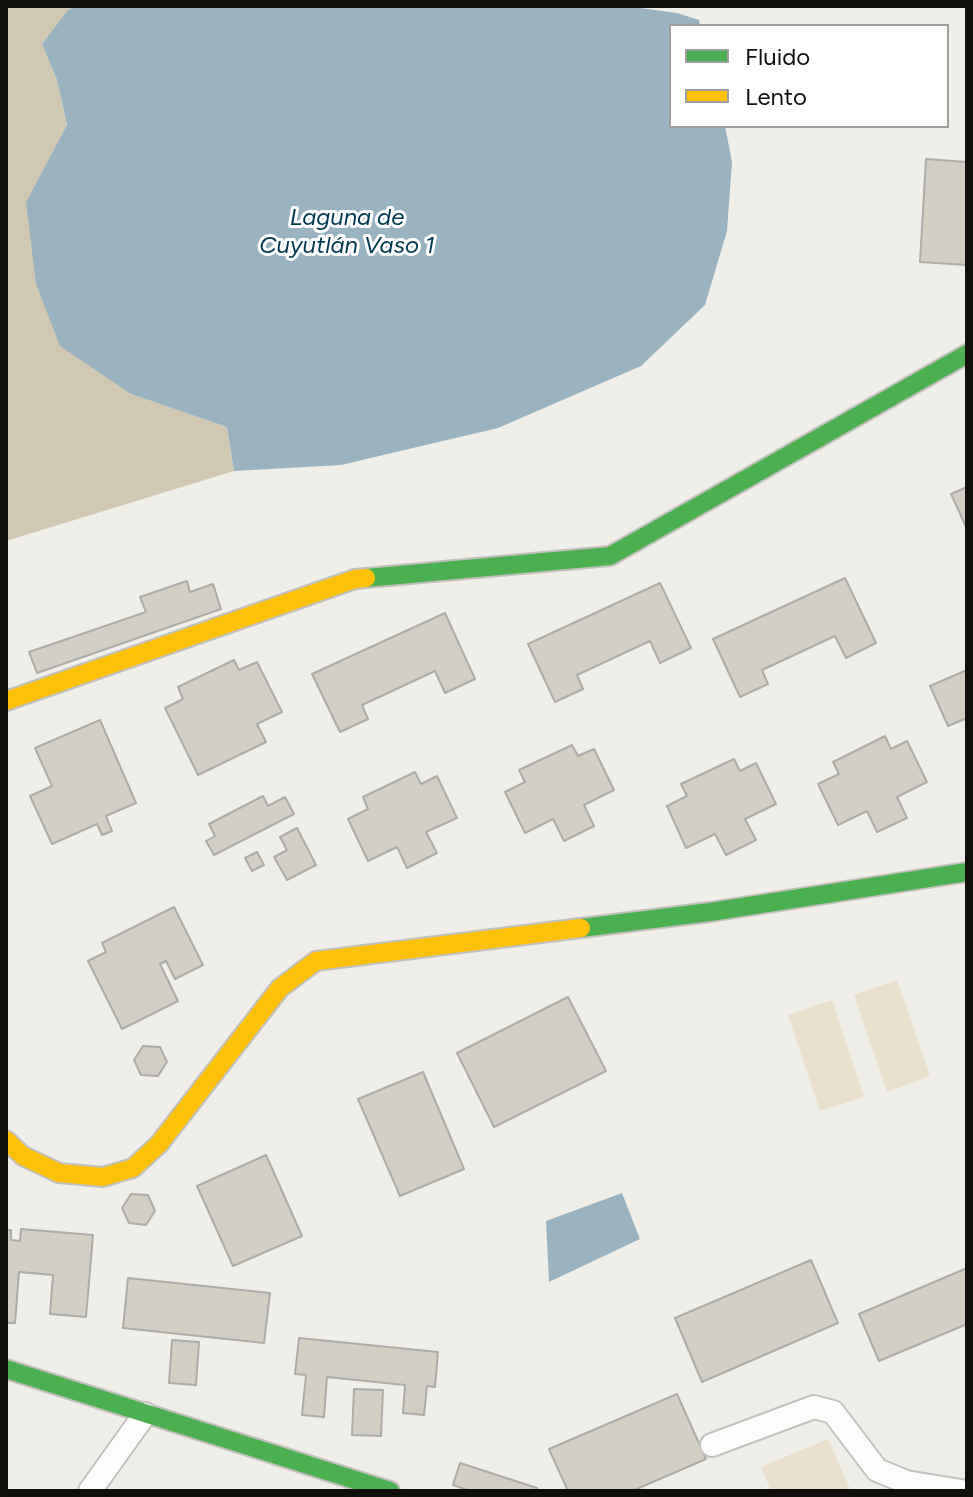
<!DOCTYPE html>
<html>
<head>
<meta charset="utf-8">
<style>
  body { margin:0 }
  #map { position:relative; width:973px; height:1497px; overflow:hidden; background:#f0eee8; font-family:Figtree,sans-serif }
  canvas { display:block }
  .frame { position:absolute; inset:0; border:8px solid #100f0b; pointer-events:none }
  .legend { position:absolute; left:669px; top:24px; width:280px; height:104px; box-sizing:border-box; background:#fff; border:2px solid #9f9f9d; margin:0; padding:10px 14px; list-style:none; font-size:24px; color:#100f0b }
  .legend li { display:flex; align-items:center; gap:16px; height:40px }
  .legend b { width:40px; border:2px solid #9f9f9d }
</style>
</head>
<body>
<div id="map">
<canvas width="973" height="1497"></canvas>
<div class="frame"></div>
<ul class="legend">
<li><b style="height:10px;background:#4caf50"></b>Fluido</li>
<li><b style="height:10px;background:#ffc107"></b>Lento</li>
</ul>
</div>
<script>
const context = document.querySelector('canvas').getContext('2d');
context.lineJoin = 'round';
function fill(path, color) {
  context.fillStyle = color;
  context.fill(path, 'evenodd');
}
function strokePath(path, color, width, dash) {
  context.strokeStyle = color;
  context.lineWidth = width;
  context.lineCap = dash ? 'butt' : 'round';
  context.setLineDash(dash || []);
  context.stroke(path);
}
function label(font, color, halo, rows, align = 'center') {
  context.font = font + ' Figtree,sans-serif';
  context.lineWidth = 6;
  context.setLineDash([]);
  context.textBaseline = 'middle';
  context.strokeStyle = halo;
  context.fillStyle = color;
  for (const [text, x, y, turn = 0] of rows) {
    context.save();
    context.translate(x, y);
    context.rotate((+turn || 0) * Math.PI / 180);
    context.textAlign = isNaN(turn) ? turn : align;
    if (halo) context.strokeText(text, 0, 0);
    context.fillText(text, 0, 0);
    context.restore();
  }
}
const green = new Path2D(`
  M897,980L930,1076L887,1092L854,995Z
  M832,1000L864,1097L820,1111L788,1015Z
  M828,1439L851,1491H771L761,1467Z`);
const forest = new Path2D(`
  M6,6H76L67,11L42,44L57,80L67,126L26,202L131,394L227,427L234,471L6,541Z`);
const water = new Path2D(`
  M76,6H625L677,13L699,20L700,26H671V126H725L732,162L727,231L705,305L641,366L498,428L341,465L234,471L227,427L131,394L60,346L36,284L26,202L67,125L57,80L42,44L67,11Z
  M622,1193L640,1239L549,1282L546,1221Z`);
const building = new Path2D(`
  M926,159L967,162V265L920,262Z
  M967,487V529L951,494Z
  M845,578L876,643L846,658L835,636L762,670L768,684L740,697L713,639Z
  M187,581L190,592L213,584L221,609L37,673L29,652L146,612L140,597Z
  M660,583L691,648L660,663L650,641L577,675L583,689L555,702L528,644Z
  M445,613L475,679L445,693L435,671L362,705L368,719L340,732L312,674Z
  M234,660L239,670L257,662L282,712L257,724L266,742L198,775L165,708L183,699L178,687Z
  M967,670V718L948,726L930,686Z
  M100,720L136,803L106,816L112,831L102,835L97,824L52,844L30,796L52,786L35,748Z
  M885,736L891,749L907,741L927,782L897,797L907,818L877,832L867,811L838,825L818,784L839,774L833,762Z
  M572,745L578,756L594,749L614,790L584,805L594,826L564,841L553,819L525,833L505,792L525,782L519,770Z
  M734,759L740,771L756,763L776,804L745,819L756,840L726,855L715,834L686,848L667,806L687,796L681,784Z
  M415,772L421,784L437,776L457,818L426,832L437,853L407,868L397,847L368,861L348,819L368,809L363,797Z
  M263,796L268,806L285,797L294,814L214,855L206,841L215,836L209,824Z
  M297,828L316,865L287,880L274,857L287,850L280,837Z
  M257,852L264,865L252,871L245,858Z
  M174,907L203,965L175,979L166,961L160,964L178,1001L122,1029L88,961L106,952L102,943Z
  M568,997L606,1071L494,1127L457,1053Z
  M143,1046L160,1047L167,1062L158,1076L141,1075L134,1060Z
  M423,1072L464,1169L400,1196L358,1099Z
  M266,1155L302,1236L233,1266L197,1186Z
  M131,1194L148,1195L155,1211L146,1225L129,1223L122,1208Z
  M21,1229L93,1235L86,1317L50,1314L53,1275L19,1272L15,1323H6V1230H11V1240L20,1241Z
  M811,1260L838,1323L702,1382L675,1318Z
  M967,1268V1324L879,1361L859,1314Z
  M128,1278L270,1293L264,1343L123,1328Z
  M299,1338L438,1352L435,1387L427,1386L424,1415L403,1413L405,1385L327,1377L324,1417L302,1415L306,1375L295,1374Z
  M172,1340L199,1342L196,1385L169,1383Z
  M354,1389L383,1390L381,1436L352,1435Z
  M677,1394L706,1459L632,1491H568L549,1449Z
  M460,1463L537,1488L536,1491H471L453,1485Z`);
const street = new Path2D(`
  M712,1445L814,1407L833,1412L877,1470L906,1482L961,1491
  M90,1491L145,1414`);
const fast = new Path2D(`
  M366,578L610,556L967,354
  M581,928L710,912L967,872
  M6,1369L390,1491`);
const slow = new Path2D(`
  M6,701L355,579L366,578
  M6,1140L23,1156L59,1173L103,1177L133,1168L159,1144L280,988L316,961L581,928`);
const waterNames = [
  ["Laguna de",347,218],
  ["Cuyutlán Vaso 1",347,246]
];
fill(green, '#e9e1cd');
fill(forest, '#d1c8b2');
fill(water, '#99b4c0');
fill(building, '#d1cec4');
strokePath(building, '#acaba7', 2);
strokePath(street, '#c2c1bc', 26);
strokePath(fast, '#c2c1bc', 22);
strokePath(slow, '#c2c1bc', 22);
strokePath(street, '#fdfcfc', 22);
strokePath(fast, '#4caf50', 18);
strokePath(slow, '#ffc107', 18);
label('italic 24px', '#00394f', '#fff', waterNames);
</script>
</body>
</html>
